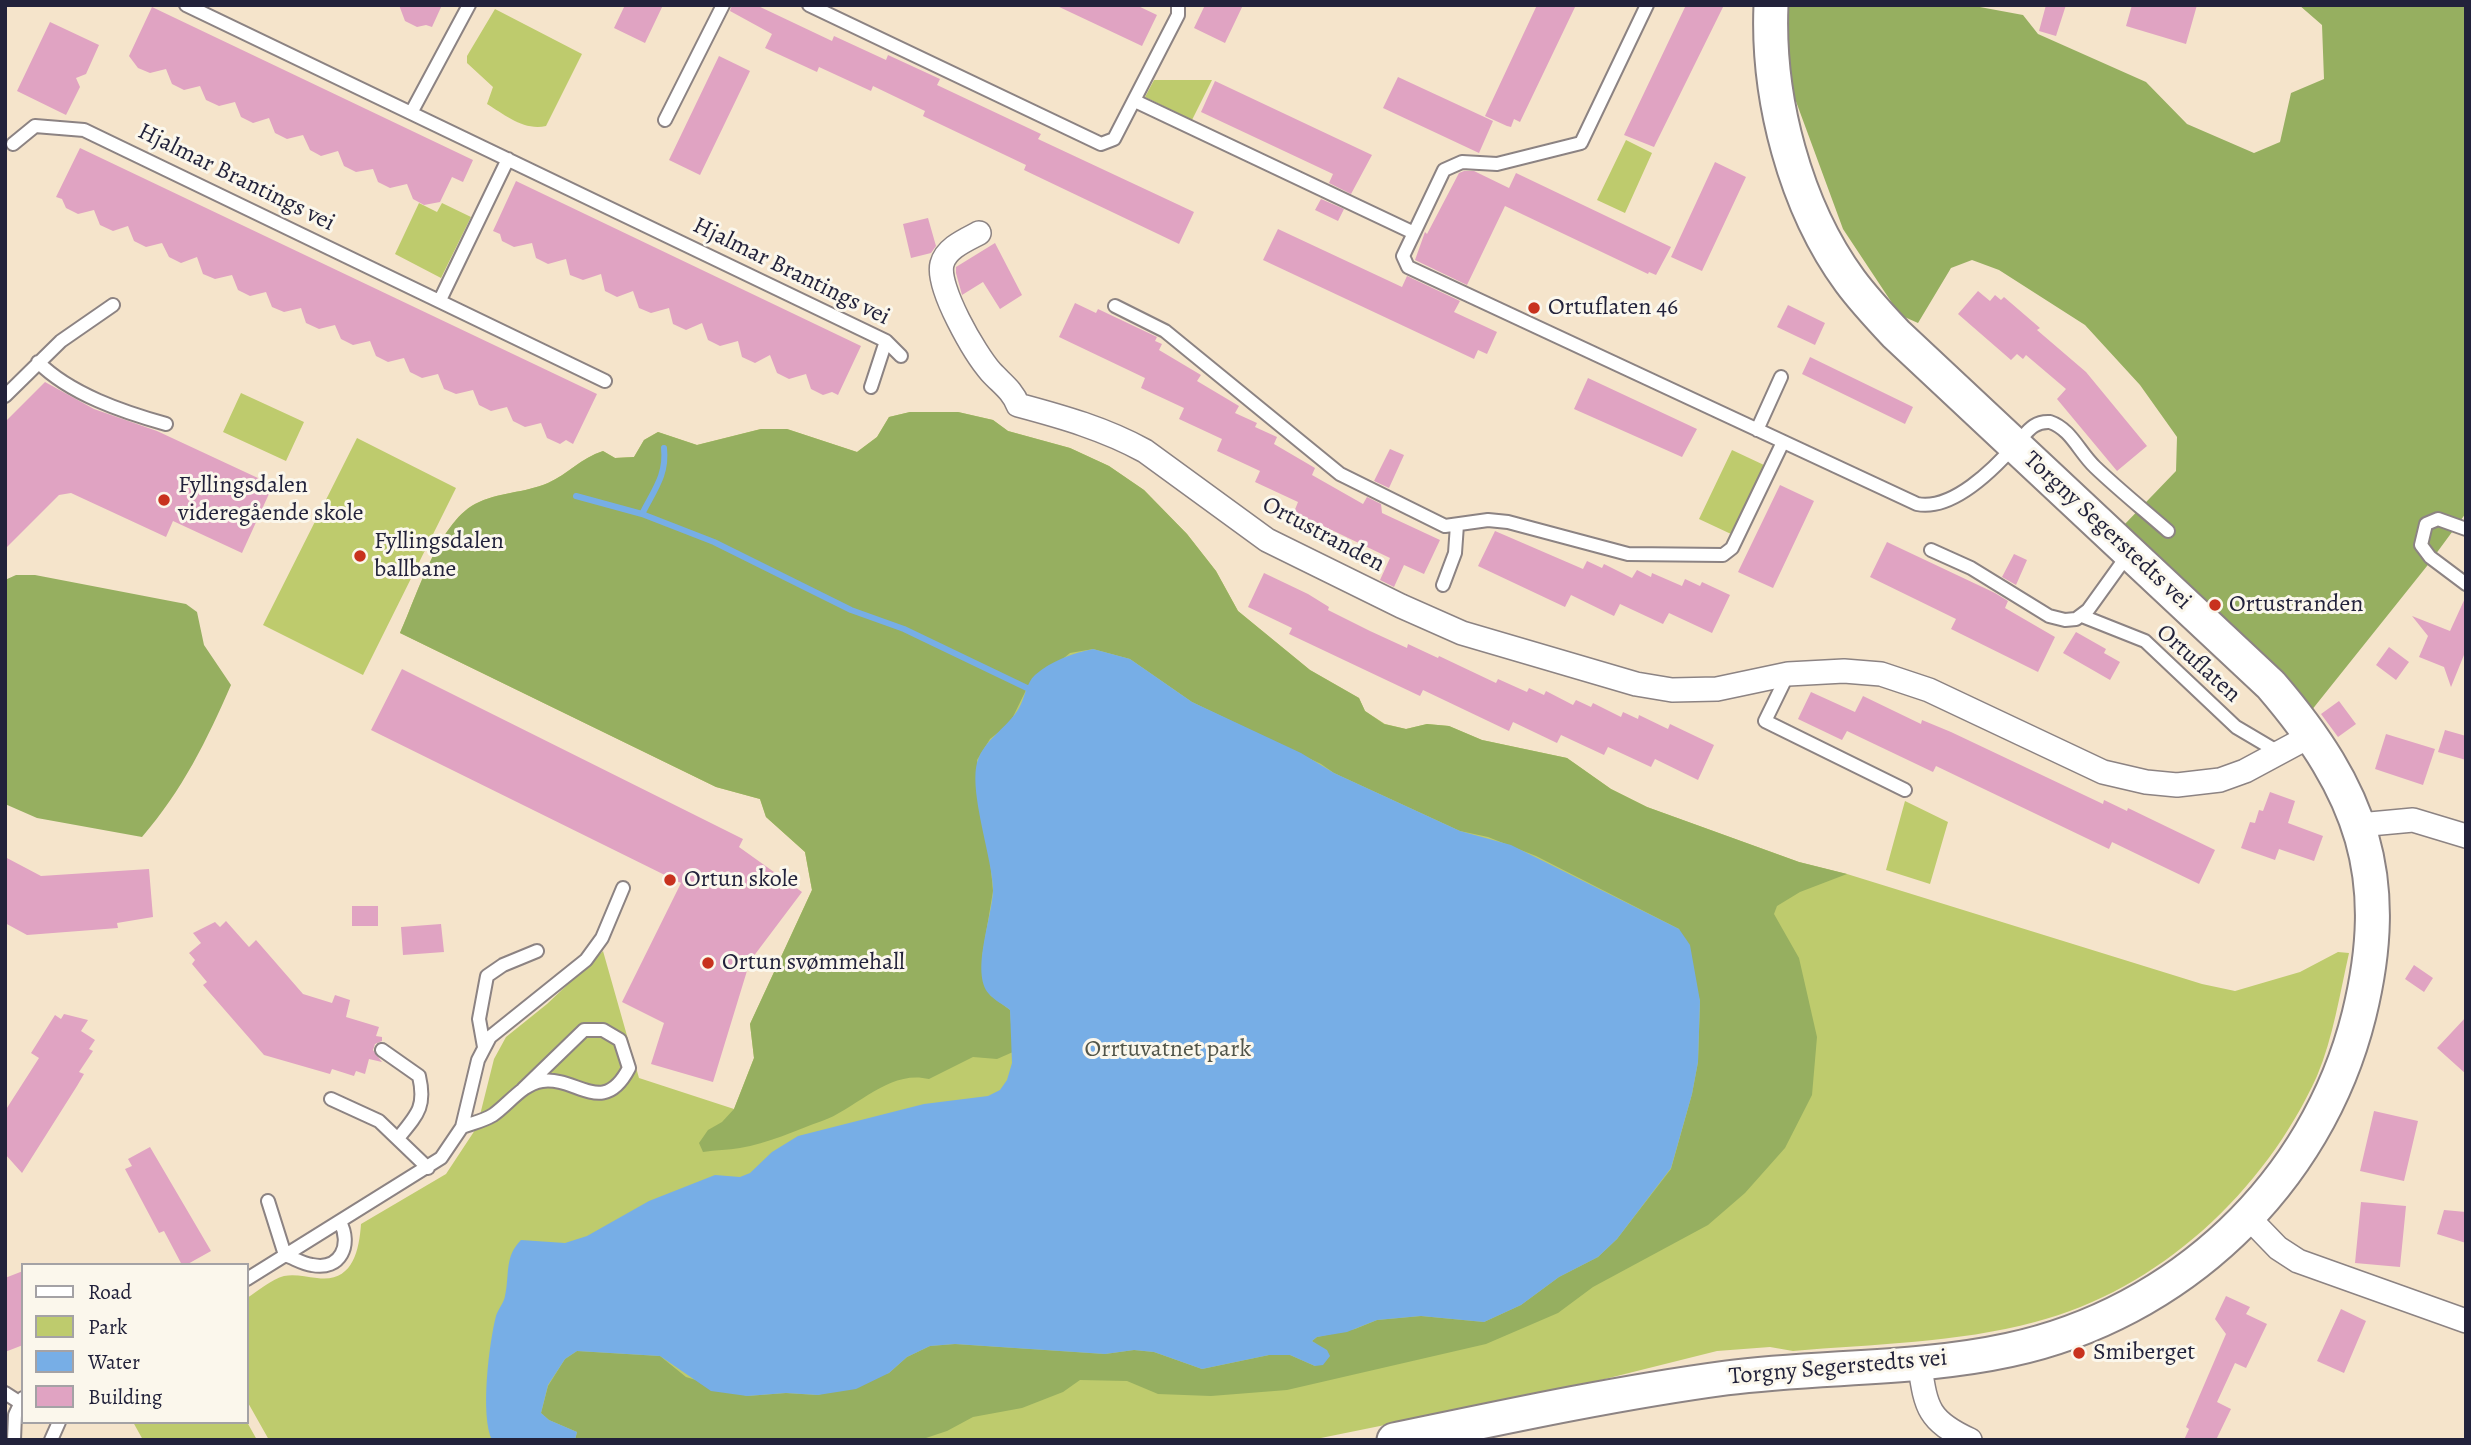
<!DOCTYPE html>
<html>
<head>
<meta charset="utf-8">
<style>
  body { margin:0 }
  #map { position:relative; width:2471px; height:1445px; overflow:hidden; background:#f5e4cb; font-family:Alegreya,serif }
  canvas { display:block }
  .frame { position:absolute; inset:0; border:7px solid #22223b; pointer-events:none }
  .legend { position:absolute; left:21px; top:1263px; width:228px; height:161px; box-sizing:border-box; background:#fbf7ec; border:2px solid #a4a2a5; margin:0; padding:9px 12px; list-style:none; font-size:21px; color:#22223b }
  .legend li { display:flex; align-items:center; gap:14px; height:35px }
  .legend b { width:35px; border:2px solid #a4a2a5 }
</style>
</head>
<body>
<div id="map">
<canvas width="2471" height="1445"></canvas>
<div class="frame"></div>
<ul class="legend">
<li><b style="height:9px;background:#fff"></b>Road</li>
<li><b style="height:19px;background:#becb6d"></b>Park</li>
<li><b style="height:19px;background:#77aee6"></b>Water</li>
<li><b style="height:19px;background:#e0a3c2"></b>Building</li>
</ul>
</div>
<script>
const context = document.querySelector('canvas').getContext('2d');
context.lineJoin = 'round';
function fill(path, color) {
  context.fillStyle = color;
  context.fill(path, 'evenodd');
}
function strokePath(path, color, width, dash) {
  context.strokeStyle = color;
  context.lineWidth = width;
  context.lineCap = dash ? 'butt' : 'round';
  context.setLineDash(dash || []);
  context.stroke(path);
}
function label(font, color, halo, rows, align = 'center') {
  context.font = font + ' Alegreya,serif';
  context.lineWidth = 6;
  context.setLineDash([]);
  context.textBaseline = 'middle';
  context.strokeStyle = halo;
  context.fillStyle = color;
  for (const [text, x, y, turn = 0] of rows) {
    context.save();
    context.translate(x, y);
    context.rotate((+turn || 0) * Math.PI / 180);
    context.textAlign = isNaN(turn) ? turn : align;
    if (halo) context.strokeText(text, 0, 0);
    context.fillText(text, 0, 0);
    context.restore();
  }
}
const green = new Path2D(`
  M495,9L582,54L546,126C524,131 505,115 487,104L493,87L467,63V56Z
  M1154,80H1212L1192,120L1145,97Z
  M1626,140L1652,153L1625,213L1597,200Z
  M419,203L437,212L442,203L471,217L441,278L395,254Z
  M241,393L304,422L286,461L223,432Z
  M910,412H958L993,420L1008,431L1070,448L1109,466L1144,490L1187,534L1216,571L1238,611L1310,670L1359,698L1365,711L1385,724L1406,729L1427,724L1449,726L1482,740L1567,758L1611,789L1647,807L1799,862L1847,874L2202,984L2235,991L2300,972L2338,952L2349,953C2340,993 2333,1038 2317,1076C2265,1191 2159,1290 2035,1322C1957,1343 1873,1344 1793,1351L1770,1347L1717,1351L1577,1386L1311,1440H269L247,1401V1298C258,1291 272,1279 284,1276C296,1274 305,1277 317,1278C352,1283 359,1252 361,1224L446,1174L477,1127L494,1059L506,1037L547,1004L603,951L639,1078L734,1109L754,1058L750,1024L812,890L805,852L766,817L760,799L716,787L400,633C417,596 438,524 475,504C498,492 525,493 548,483C568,474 581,458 603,451L615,458L634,457L644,440L658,432L697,445L761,429H787L857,452L877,437L889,417Z
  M357,438L456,488L363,675L263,625Z
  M1732,450L1764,465L1731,534L1699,519Z
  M1905,801L1948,822L1930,884L1886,870Z
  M133,1422H247L257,1440H143Z`);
const forest = new Path2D(`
  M1785,5H1969L2023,15L2038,34L2146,82L2187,124L2254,153L2280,142L2291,93L2324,79L2322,25L2299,5H2466V513L2427,566L2311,711L2124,525L2176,471L2177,437L2140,385L2085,325L1999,270L1972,260L1951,268L1918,323L1900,315L1843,229L1787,77Z
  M910,412H958L993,420L1008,431L1070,448L1109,466L1144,490L1187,534L1216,571L1238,611L1310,670L1359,698L1365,711L1384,724L1406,729L1427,724L1449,726L1482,740L1567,758L1611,789L1647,807L1799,862L1847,874L1800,892L1777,906L1774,914L1799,958L1817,1037L1812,1095L1785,1148L1745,1193L1708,1225L1593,1287L1558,1313L1486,1344L1287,1390L1211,1396L1158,1394L1127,1381L1080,1380L1063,1392L1022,1408L973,1417L947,1431L920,1440H575L577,1432L549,1420L541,1413L548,1386L565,1359L577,1351L660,1356L686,1377L747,1396L786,1393L818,1395L889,1373L907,1357L930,1346L955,1344L1105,1354L1134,1350L1154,1352L1202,1369L1269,1355H1290L1315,1366L1316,1344L1312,1341L1317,1337L1355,1329L1377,1320L1421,1316L1484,1322L1521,1305L1559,1277L1598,1257L1617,1239L1671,1169L1692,1094L1698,1062L1700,1001L1679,929L1536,856L1488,837L1460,831L1334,773L1321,764L1192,702L1130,659L1093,649L1070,653L1027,688L1010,723L990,739L977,760L979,808L989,849L993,891L982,957L990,995L1010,1010L1013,1052L997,1059L973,1057L929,1079C889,1069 856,1109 822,1121C796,1130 767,1144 740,1148C728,1150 716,1150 703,1152L699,1143L708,1130L722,1122L734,1109L754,1058L750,1024L812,890L805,852L766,817L760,799L716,787L400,633C417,596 438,524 475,504C498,492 525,493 548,483C568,474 581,458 603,451L615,458L634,457L644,440L658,432L697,445L761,429H787L857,452L877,437L889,417Z
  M16,575H35L186,604L197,612L204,645L231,685C207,740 182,791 142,837L37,818L5,804V580Z`);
const water = new Path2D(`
  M1093,649L1130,659L1192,702L1301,753L1334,773L1460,831L1511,845L1679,929L1690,945L1700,1001L1698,1062L1692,1094L1671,1168L1617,1239L1598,1257L1559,1277L1521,1305L1484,1322L1421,1316L1377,1320L1347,1332L1317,1337L1312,1341L1327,1350L1330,1356L1323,1365L1315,1366L1290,1355H1269L1202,1369L1154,1352L1134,1350L1105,1354L955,1344L930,1346L907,1357L889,1373L856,1389L818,1395L786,1393L747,1396L711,1391L660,1356L577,1351L565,1359L548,1385L541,1413L549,1420L577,1432L575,1440H492C480,1416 489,1343 496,1316C498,1309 504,1303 505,1296C510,1274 504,1257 521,1240L565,1243L587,1236L649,1201L715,1175L740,1177L750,1173L772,1152L798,1136L924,1104L988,1096L1000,1090L1007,1080L1012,1063L1010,1010C1004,1005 994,1000 989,994C970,972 993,916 993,889C992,855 966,785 979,757C988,737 1008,727 1019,708C1025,698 1026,683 1035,675C1051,661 1073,653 1093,649Z`);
const stream = new Path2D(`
  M576,496L642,514L714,542L851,610L904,629L1027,688
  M642,514C654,490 667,475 664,448`);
const building = new Path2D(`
  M399,5H442L432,27L426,25L417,27L405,21Z
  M625,5H663L645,43L614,28Z
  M732,5H756L832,41L834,36L886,60L888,55L940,79L937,85L1041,134L1038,139L1194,212L1179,244L1024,170L1026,165L923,116L925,111L873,86L871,91L819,67L817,72L765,48L772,34L730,11Z
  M1055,5H1136L1157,15L1142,46Z
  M1205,5H1243L1225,43L1194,28Z
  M1537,5H1576L1520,122L1514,119L1511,127L1507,126L1485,116Z
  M1686,5H1724L1654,147L1624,135Z
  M2046,5H2066L2056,36L2039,31Z
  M2132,5H2197L2186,44L2126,26Z
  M152,7L473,160L463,182L452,177L440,202L424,205L413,199L407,184L390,188L378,182L373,169L356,172L344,166L338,151L321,156L310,150L303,135L287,139L275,133L269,118L253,123L241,117L235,102L219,106L206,100L200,86L184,90L172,84L166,69L150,73L138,68L129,56Z
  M50,22L99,45L86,74L76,78L80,87L66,115L17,91Z
  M719,56L750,71L700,175L669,160Z
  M1398,77L1493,121L1479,153L1383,108Z
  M1215,81L1372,155L1351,194L1329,183L1333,174L1201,112Z
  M80,148L597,394L573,444L566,440L560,444L547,438L541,423L525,427L513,421L507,407L491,411L479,405L473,390L456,394L444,389L438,374L422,378L410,372L404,358L388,362L376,356L370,341L353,345L341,339L335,325L319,329L306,323L301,308L284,312L272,307L266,292L250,296L238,290L232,275L215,279L203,274L197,257L181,263L169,257L162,243L146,247L134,241L128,226L113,231L100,225L94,210L78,214L66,208L62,199L56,197Z
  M1715,162L1746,177L1702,271L1671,257Z
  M1464,171H1474L1509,188L1516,173L1671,247L1656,275L1649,272L1648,274L1505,206L1467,285L1415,260L1425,232L1427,234L1459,173Z
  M516,181L861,346L838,395L832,392L823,395L811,389L806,374L789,379L777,373L770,355L755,363L742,357L738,341L720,346L708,340L702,323L686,330L673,324L669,308L651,313L639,308L633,291L617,297L605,291L601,274L583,280L570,275L566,259L548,264L536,258L532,243L514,247L502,241L500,234L493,231Z
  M1321,199L1344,209L1338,221L1315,210Z
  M928,218L936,246L931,253L911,258L903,224Z
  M1278,229L1402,287L1407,276L1460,301L1454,312L1497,332L1487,354L1478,350L1474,359L1263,260Z
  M995,243L1022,295L1000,309L983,282L962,295L956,273V267Z
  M1978,291L1990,301L1995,295L2001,300L2004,297L2040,328L2037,330L2086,372L2147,446L2117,471L2057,399L2066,389L2026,355L2023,359L2017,354L2011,360L1958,314Z
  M1075,303L1096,313L1098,309L1157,337L1155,341L1162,344L1159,350L1201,375L1197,381L1239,406L1235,413L1257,423L1255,427L1277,437L1274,444L1315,468L1312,475L1363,504L1367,497L1381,504L1382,513L1440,540L1424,574L1404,565L1394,587L1380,580L1390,558L1294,512L1298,502L1255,482L1260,471L1217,451L1222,439L1179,419L1184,408L1141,388L1145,378L1059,337Z
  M1788,305L1825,323L1815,345L1777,327Z
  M1810,357L1913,407L1905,424L1802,374Z
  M1588,378L1697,429L1682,457L1574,409Z
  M45,382L94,409L157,431L273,485L242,553L173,521L166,537L71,493L59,495L5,549V422Z
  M1390,449L1404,455L1389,488L1374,481Z
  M1780,485L1814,501L1773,588L1738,572Z
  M1495,531L1583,569L1587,561L1602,568L1604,564L1632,578L1637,570L1651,577L1652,573L1682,586L1685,579L1700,586L1702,582L1730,595L1712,633L1669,613L1663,624L1620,604L1614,616L1571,595L1565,607L1478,566Z
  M1887,542L1995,593L2008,601L2005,608L2055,637L2038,672L1951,629L1956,619L1870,577Z
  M2014,554L2027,560L2016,585L2002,577Z
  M1264,573L1308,594L1329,607L1328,610L1370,631L1407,648L1408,644L1438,658L1439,656L1496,683L1498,679L1527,692L1529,688L1544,695L1546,691L1573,705L1576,700L1591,707L1593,703L1621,717L1623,712L1638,719L1639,715L1668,729L1670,724L1714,745L1698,780L1655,759L1651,767L1608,747L1604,755L1561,735L1557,743L1513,722L1509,731L1423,690L1420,696L1289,634L1292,628L1248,607Z
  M2466,596V650L2451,687L2444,667L2419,657L2428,636L2412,616L2450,631Z
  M2076,632L2106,649L2104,653L2120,662L2110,680L2063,653Z
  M2389,647L2409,662L2396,680L2376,665Z
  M402,669L743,839L739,847L802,892L750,961L713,1082L651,1064L664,1023L622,1002L681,883L371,730Z
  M1811,692L1855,712L1863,696L1921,724L1922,720L1951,732L2103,804L2104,800L2127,811L2128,808L2215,850L2199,884L2112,842L2109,849L1936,766L1933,772L1847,731L1842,740L1798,719Z
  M2339,701L2356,724L2338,737L2321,714Z
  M2445,730L2466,736V760L2438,752Z
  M2386,734L2435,749L2423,785L2375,769Z
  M2270,792L2295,801L2288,823L2323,836L2314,861L2279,849L2275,860L2241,848L2250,822L2255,823L2259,810L2263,811Z
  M5,857L41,876L149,869L153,917L117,923L118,928L27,935L5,923Z
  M352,906H378V926H352Z
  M226,921L249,947L256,940L303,994L332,1003L335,995L350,1000L346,1017L379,1027L376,1036L382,1037V1041L375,1044L373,1050L382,1062L369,1059L365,1074L356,1071L354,1076L332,1069L330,1074L264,1055L203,985L207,982L192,964L195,960L189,953L201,943L193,933L215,922L220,927Z
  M441,924L444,952L403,955L401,927Z
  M2414,965L2433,978L2424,992L2405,979Z
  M64,1014L88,1020L81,1031L95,1040L89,1049L93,1051L79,1072L84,1074L77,1086L22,1173L5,1154V1111L39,1058L31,1053L55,1015L61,1019Z
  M2466,1017V1074L2437,1048Z
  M2374,1111L2418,1121L2404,1181L2360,1171Z
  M150,1147L211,1251L186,1265H182L164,1231L159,1233L125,1169L132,1166L128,1159Z
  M2361,1202L2406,1206L2400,1267L2355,1263Z
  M2444,1210L2466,1212V1243L2437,1234Z
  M23,1271V1345L5,1352V1278Z
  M2226,1296L2250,1307L2246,1314L2267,1324L2246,1368L2235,1363L2217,1402L2231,1409L2216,1440H2184L2189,1429L2186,1427L2226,1334L2215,1319Z
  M2341,1309L2366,1321L2344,1373L2317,1361Z`);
const lane = new Path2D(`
  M186,5L886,341L901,356
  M809,5L1101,144L1114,139L1178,15V5
  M1647,5L1581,143L1497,164L1462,162L1444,170L1403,256L1408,267L1917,504C1952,511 1994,469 2016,444C2027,433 2032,421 2050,422C2071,429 2079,452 2095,467C2118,489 2144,510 2168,531
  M1135,101L1414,233
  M411,113L469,5
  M665,120L723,5
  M13,144L35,126L84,130L605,381
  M440,300L508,159
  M1115,306L1165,331L1340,474L1445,526L1488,520L1508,522L1628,554L1723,555L1732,548L1783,442
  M38,362C70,394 123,412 166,424
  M871,387L886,341
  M5,396L61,341L113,305
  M1757,430L1781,377
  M2466,529L2438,519L2426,524L2421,545L2430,557L2466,584
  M1931,550L1971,568L2049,616L2065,620L2076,619L2088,610L2129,553
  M1443,585L1455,553L1457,525
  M2082,616L2145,641L2236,727L2280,753
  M1788,674L1765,721L1905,790
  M484,1047L479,1019L487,976L503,965L537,951
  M382,1050L419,1076C426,1106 418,1114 399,1137
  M331,1099L379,1121L428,1168
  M462,1127C473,1123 483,1121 493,1115C509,1104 522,1084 542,1081C577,1076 603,1118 629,1068L620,1040L603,1030H584L523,1089
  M268,1201L285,1255C294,1258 303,1264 312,1265C341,1271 352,1244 340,1222
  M247,1279L441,1158L462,1127L478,1060L490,1037L586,960L602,938L623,888
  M5,1393L19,1402
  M14,1440L15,1415L23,1398
  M51,1440L59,1422`);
const street = new Path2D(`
  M979,233C966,240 946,248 942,264C936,287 975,354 991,372C1002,384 1012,390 1018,405C1063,417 1105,429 1145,451L1267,540L1401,606L1462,633L1636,684L1672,690L1717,689L1788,674L1844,671L1881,674L1929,690L2103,772L2146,782L2177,785L2220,780L2245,771L2312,735
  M2359,825L2413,820L2466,836
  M2248,1217L2278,1248L2298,1261L2466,1321
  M1919,1361C1926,1406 1926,1420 1970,1440`);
const secondary = new Path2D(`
  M1394,1440C1504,1417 1615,1393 1726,1378C1820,1366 1917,1370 2009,1350C2178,1314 2317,1184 2359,1015C2393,877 2362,791 2271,685L1896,334C1880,317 1864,300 1850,281C1795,206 1767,98 1771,5`);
const markers = [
  [1534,308,7,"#c8321e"],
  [164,500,7,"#c8321e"],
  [360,556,7,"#c8321e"],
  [2215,605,7,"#c8321e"],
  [670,880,7,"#c8321e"],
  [708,963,7,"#c8321e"],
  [2079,1353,7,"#c8321e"]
];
const streetNames = [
  ["Hjalmar Brantings vei",236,178,26],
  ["Hjalmar Brantings vei",791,272,26],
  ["Torgny Segerstedts vei",2107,531,43],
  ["Ortustranden",1323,535,28],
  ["Ortuflaten",2198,664,42],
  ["Torgny Segerstedts vei",1838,1368,-5]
];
const poiNames = [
  ["Ortuflaten 46",1548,308],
  ["Fyllingsdalen",178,486],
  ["videregående skole",178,514],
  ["Fyllingsdalen",374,542],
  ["ballbane",374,570],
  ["Ortustranden",2229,605],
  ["Ortun skole",684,880],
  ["Ortun svømmehall",722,963],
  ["Smiberget",2093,1353]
];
const parkNames = [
  ["Orrtuvatnet park",1168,1050]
];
fill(green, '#becb6d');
fill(forest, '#96af60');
fill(water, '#77aee6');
strokePath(stream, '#77aee6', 6);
fill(building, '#e0a3c2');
strokePath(lane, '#8c8383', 16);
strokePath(street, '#8c8383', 26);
strokePath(secondary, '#8c8383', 37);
strokePath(lane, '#fff', 12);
strokePath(street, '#fff', 23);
strokePath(secondary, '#fff', 33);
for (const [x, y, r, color] of markers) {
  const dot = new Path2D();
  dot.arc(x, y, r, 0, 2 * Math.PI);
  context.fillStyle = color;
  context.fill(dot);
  strokePath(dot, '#fbf7ec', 2.5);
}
label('24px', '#22223b', '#fbf7ec', streetNames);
label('24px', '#22223b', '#fbf7ec', poiNames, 'left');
label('24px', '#51554a', '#fbf7ec', parkNames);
</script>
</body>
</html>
